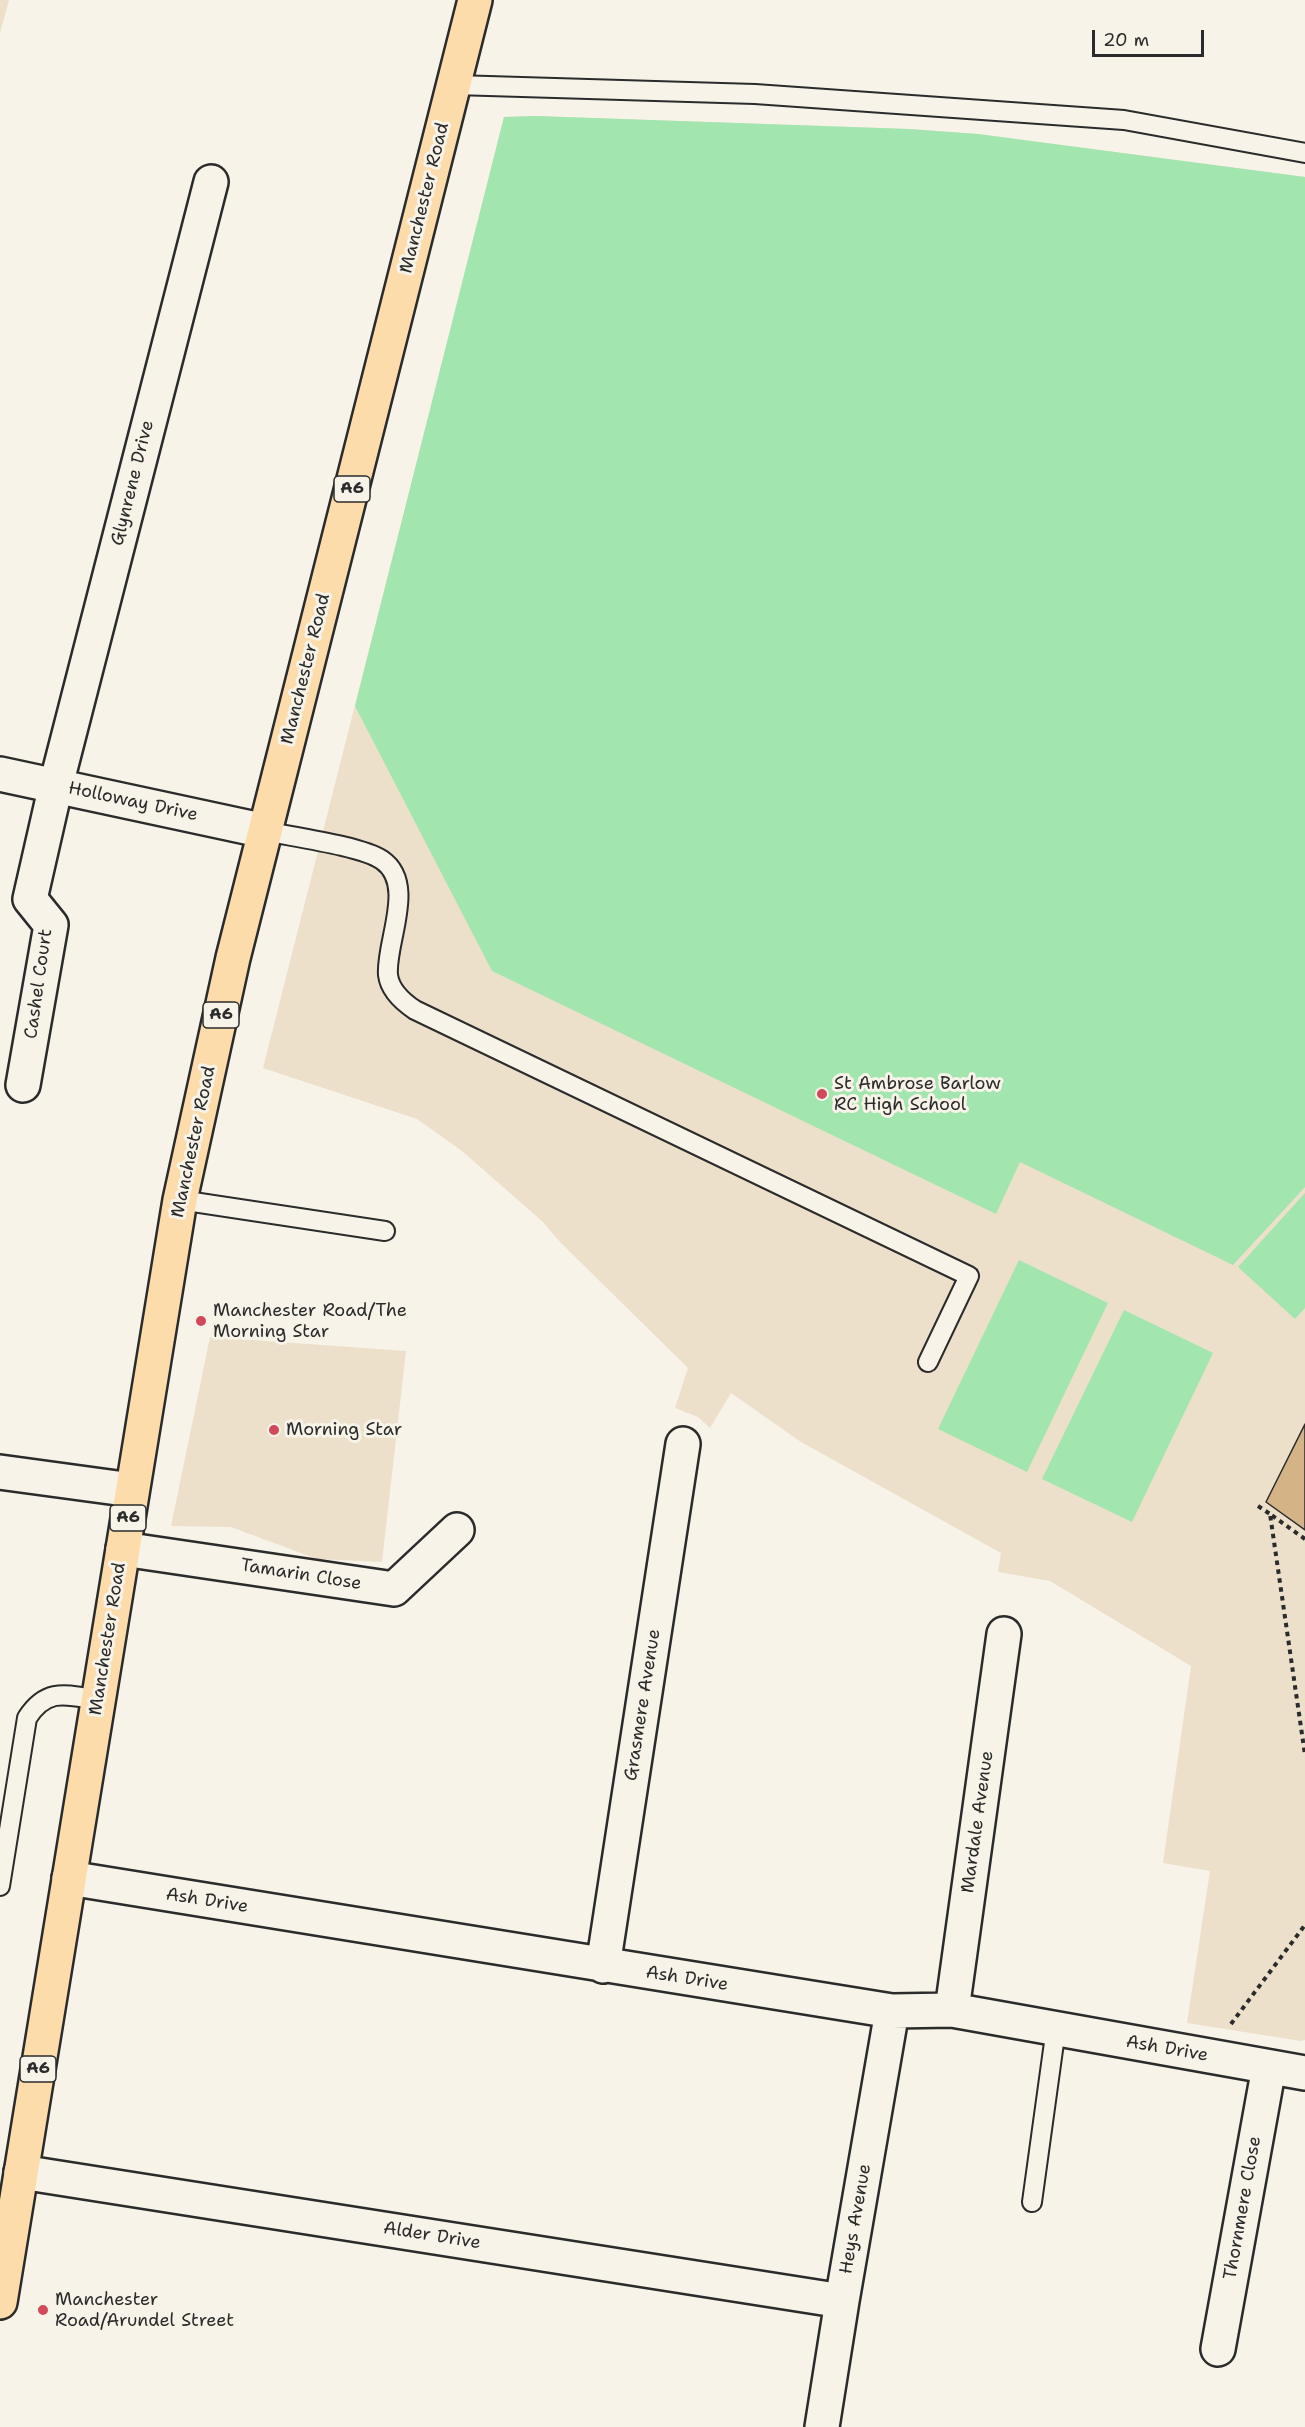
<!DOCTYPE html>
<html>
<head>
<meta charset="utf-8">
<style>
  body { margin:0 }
  #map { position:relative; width:1305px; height:2427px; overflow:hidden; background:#f7f3e8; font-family:"Shantell Sans",sans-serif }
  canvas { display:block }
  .scale { position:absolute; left:1092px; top:30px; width:112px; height:27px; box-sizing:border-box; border:3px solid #2b2b2b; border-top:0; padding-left:8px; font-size:18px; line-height:21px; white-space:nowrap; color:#2b2b2b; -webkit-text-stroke:4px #f7f3e8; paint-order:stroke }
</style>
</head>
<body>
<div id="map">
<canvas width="1305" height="2427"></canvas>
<div class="scale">20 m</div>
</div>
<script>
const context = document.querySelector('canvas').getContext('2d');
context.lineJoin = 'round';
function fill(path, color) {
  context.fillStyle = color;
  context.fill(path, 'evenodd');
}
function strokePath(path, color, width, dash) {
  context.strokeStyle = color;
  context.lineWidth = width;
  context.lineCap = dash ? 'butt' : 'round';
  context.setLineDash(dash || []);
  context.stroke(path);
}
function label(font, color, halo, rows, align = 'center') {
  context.font = font + ' "Shantell Sans",sans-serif';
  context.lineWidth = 6;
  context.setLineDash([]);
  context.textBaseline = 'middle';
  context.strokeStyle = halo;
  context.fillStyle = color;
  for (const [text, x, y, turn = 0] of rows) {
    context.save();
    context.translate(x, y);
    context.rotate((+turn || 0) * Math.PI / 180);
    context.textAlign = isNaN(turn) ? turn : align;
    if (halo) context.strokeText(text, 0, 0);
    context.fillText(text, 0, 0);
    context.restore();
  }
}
const built = new Path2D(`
  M0,0H9L0,33Z
  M536,116L909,129L978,134L1305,177V2040L1301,2041L1187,2023L1210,1871L1163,1863L1191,1666L1050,1581L998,1572L1001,1553L801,1442L731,1393L710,1428L698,1417L675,1408L688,1368L561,1243L543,1222L462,1151L417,1119L263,1068L504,117Z
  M210,1337L406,1351L382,1562L317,1559L231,1527L171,1526Z`);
const green = new Path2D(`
  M536,116L909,129L978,134L1305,177V1187L1233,1265L1020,1162L996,1214L492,971L355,706L504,117Z
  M1305,1193V1308L1295,1319L1238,1267Z
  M1019,1260L1108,1303L1027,1472L938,1429Z
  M1124,1310L1213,1353L1132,1522L1042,1479Z`);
const building = new Path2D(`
  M1305,1424V1530L1266,1502Z`);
const path = new Path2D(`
  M1258,1506L1270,1514
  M1305,1539L1270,1514L1305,1755
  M1231,2024L1305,1925`);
const service = new Path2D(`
  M455,85L755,94L1124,120L1305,153
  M265,831C293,837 361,846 382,860C417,884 385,943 388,975C390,991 403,1002 415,1010L969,1276L928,1362
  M180,1200L385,1231
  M0,1886L27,1718C47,1687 67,1695 98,1700
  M1032,2202L1056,2028`);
const minor = new Path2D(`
  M0,774L265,831
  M23,1085L51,925L30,899L56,785L211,182
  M0,1472L132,1490
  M123,1549L394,1589L457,1530
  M69,1878L892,2011L952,2010L1305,2073
  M603,1966L683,1444
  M952,2010L1004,1634
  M21,2172L842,2301
  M1218,2349L1269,2067
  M822,2427L842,2301L892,2011`);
const primary = new Path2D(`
  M0,2302L180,1200L233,958L475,0`);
const markers = [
  [822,1094,6,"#d1495b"],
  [201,1321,6,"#d1495b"],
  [274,1430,6,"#d1495b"],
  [43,2310,6,"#d1495b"]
];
const shields = [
  [352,489,36],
  [221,1015,36],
  [128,1518,36],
  [38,2069,36]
];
const shieldNames = [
  ["A6",352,489],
  ["A6",221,1015],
  ["A6",128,1518],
  ["A6",38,2069]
];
const streetNames = [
  ["Manchester Road",425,198,-76],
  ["Glynrene Drive",133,483,-76],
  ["Manchester Road",306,669,-76],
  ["Holloway Drive",133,802,12],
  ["Cashel Court",39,984,-82],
  ["Manchester Road",194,1142,-78],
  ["Tamarin Close",301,1575,9],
  ["Manchester Road",108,1639,-81],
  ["Grasmere Avenue",643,1705,-81],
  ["Mardale Avenue",978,1822,-82],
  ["Ash Drive",207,1901,9],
  ["Ash Drive",687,1979,9],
  ["Ash Drive",1167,2049,10],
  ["Thornmere Close",1243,2208,-80],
  ["Heys Avenue",856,2219,-80],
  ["Alder Drive",432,2236,9]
];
const poiNames = [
  ["St Ambrose Barlow",834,1084],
  ["RC High School",834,1105],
  ["Manchester Road/The",213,1311],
  ["Morning Star",213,1332],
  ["Morning Star",286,1430],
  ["Manchester",55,2300],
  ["Road/Arundel Street",55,2321]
];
fill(built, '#ece0cb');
fill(green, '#a2e5af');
fill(building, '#d4b387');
strokePath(building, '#2b2b2b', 1.5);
strokePath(service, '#2b2b2b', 22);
strokePath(minor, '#2b2b2b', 38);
strokePath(primary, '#2b2b2b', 38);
strokePath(path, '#2b2b2b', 4, [4.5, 4.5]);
strokePath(service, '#f7f3e8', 18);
strokePath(minor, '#f7f3e8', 33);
strokePath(primary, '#fddcac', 33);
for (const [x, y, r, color] of markers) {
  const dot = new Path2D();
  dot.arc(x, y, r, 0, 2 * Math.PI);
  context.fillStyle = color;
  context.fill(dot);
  strokePath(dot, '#f7f3e8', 2);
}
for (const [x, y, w] of shields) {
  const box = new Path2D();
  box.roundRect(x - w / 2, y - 13, w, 26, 4.5);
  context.fillStyle = '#f7f3e8';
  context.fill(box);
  strokePath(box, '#2b2b2b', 1.5);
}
label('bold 16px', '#2b2b2b', null, shieldNames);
label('18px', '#2b2b2b', '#f7f3e8', streetNames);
label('18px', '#2b2b2b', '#f7f3e8', poiNames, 'left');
</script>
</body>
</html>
